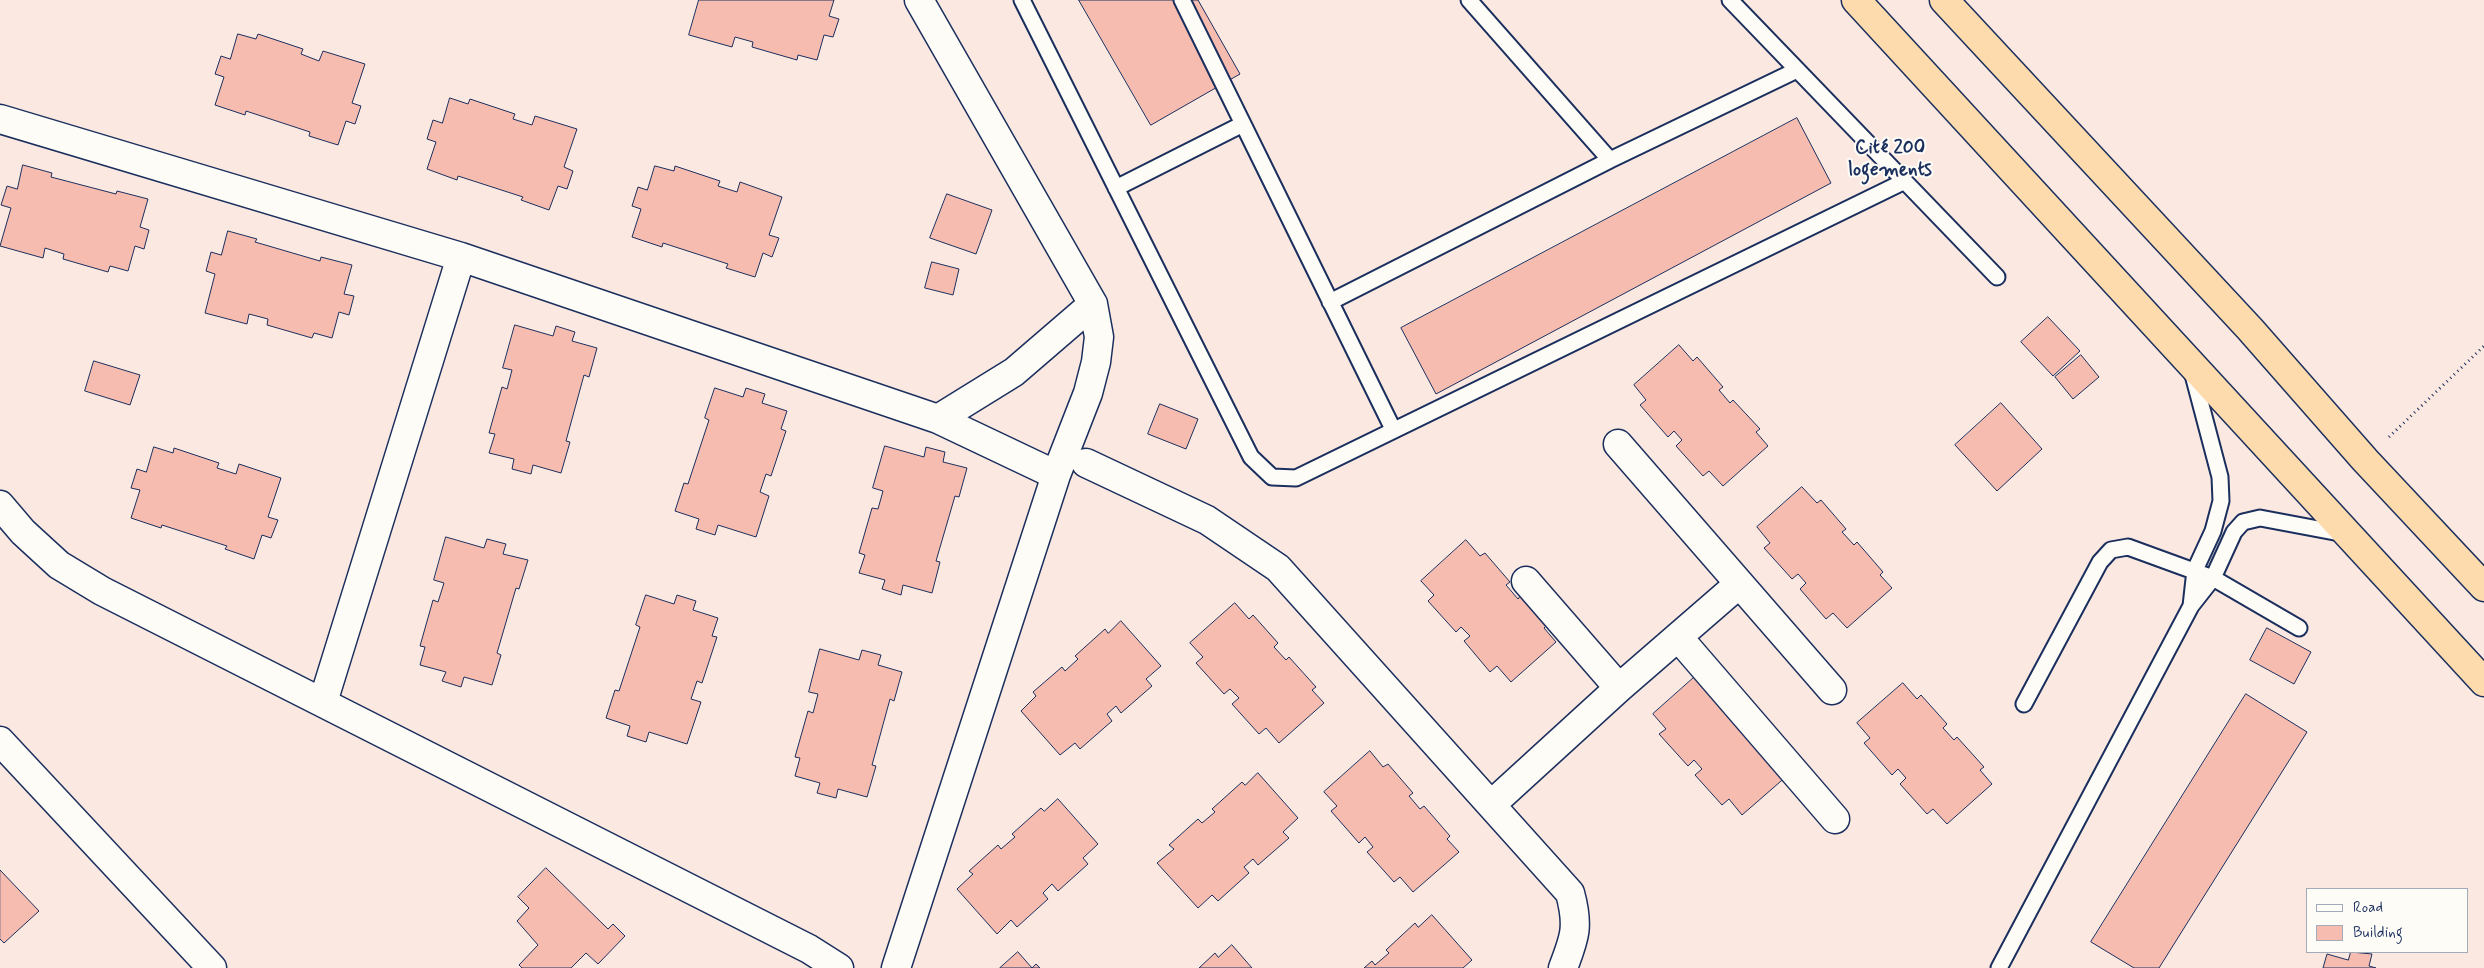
<!DOCTYPE html>
<html>
<head>
<meta charset="utf-8">
<style>
  body { margin:0 }
  #map { position:relative; width:2484px; height:968px; overflow:hidden; background:#fbe9e1; font-family:Mynerve,sans-serif }
  canvas { display:block }
  .legend { position:absolute; left:2306px; top:888px; width:162px; height:65px; box-sizing:border-box; background:#fdfcf7; border:1px solid #a3aaba; margin:0; padding:6px 9px; list-style:none; font-size:15px; color:#1b2f5e }
  .legend li { display:flex; align-items:center; gap:10px; height:25px }
  .legend b { width:25px; border:1px solid #a3aaba }
</style>
</head>
<body>
<div id="map">
<canvas width="2484" height="968"></canvas>
<ul class="legend">
<li><b style="height:6px;background:#fdfcf7"></b>Road</li>
<li><b style="height:14px;background:#f6bcaf"></b>Building</li>
</ul>
</div>
<script>
const context = document.querySelector('canvas').getContext('2d');
context.lineJoin = 'round';
function fill(path, color) {
  context.fillStyle = color;
  context.fill(path, 'evenodd');
}
function strokePath(path, color, width, dash) {
  context.strokeStyle = color;
  context.lineWidth = width;
  context.lineCap = dash ? 'butt' : 'round';
  context.setLineDash(dash || []);
  context.stroke(path);
}
function label(font, color, halo, rows, align = 'center') {
  context.font = font + ' Mynerve,sans-serif';
  context.lineWidth = 4;
  context.setLineDash([]);
  context.textBaseline = 'middle';
  context.strokeStyle = halo;
  context.fillStyle = color;
  for (const [text, x, y, turn = 0] of rows) {
    context.save();
    context.translate(x, y);
    context.rotate((+turn || 0) * Math.PI / 180);
    context.textAlign = isNaN(turn) ? turn : align;
    if (halo) context.strokeText(text, 0, 0);
    context.fillText(text, 0, 0);
    context.restore();
  }
}
const building = new Path2D(`
  M699,0H834L829,16L839,19L833,37L824,35L817,60L798,55L797,60L752,47L753,42L735,37L732,47L689,35Z
  M1079,0H1198L1240,74L1151,125Z
  M238,34L256,39L258,34L303,49L301,54L319,61L323,51L365,64L352,103L361,106L355,124L346,121L338,145L309,136L310,132L246,111L245,115L215,105L224,77L215,74L221,56L230,59Z
  M450,98L468,104L470,99L515,114L513,119L532,125L535,116L577,129L564,167L573,171L567,189L558,186L549,210L521,200L523,197L458,176L457,180L427,169L436,142L427,139L433,120L442,123Z
  M1797,118L1831,183L1436,394L1401,328Z
  M23,165L52,173L51,177L116,194L117,191L148,199L140,227L149,230L144,249L135,246L128,271L110,266L108,272L63,259L64,254L45,248L43,258L0,246L11,208L1,205L7,186L17,189Z
  M655,166L674,171L675,166L720,181L718,186L737,192L740,182L782,197L769,235L779,238L772,257L763,253L755,277L726,268L728,264L663,243L662,247L632,237L641,209L632,206L638,187L647,190Z
  M947,194L992,210L976,254L930,238Z
  M228,231L257,239L255,242L320,261L321,257L352,265L344,294L354,296L349,315L339,312L332,338L314,333L312,338L267,325L268,319L249,314L247,324L205,313L215,274L206,271L211,252L221,255Z
  M932,262L959,269L953,295L925,288Z
  M2048,317L2080,351L2053,376L2021,342Z
  M515,325L553,336L556,326L575,332L572,341L597,348L589,377L584,375L566,441L570,442L561,473L533,465L531,474L512,469L514,459L489,453L495,434L489,433L502,387L507,389L512,370L503,368Z
  M1679,345L1693,361L1697,357L1723,387L1719,390L1730,403L1733,400L1760,429L1756,432L1768,446L1723,486L1709,471L1703,476L1676,446L1682,440L1674,431L1668,437L1640,405L1646,400L1634,385Z
  M2081,355L2099,377L2073,399L2055,377Z
  M94,361L140,375L130,405L85,391Z
  M715,388L743,397L746,388L765,394L762,403L787,411L781,429L786,431L771,476L766,474L760,492L769,496L756,537L718,525L715,535L696,529L699,519L675,511L684,483L688,484L709,420L705,418Z
  M2001,403L2042,449L1997,491L1955,445Z
  M1160,404L1198,419L1186,449L1148,434Z
  M885,446L924,457L926,447L945,452L943,462L967,468L959,497L955,496L936,561L940,562L932,593L903,585L901,595L882,589L885,580L859,573L865,555L859,553L872,508L878,509L883,491L873,488Z
  M154,447L173,453L174,448L219,463L217,468L236,474L239,464L281,478L268,517L278,520L271,538L262,535L254,559L225,549L227,546L162,525L161,528L131,518L140,490L131,488L137,469L146,472Z
  M1802,487L1817,503L1821,500L1846,529L1842,532L1854,545L1857,542L1883,572L1880,575L1892,588L1847,628L1833,613L1826,619L1800,589L1806,583L1798,574L1792,579L1764,548L1770,543L1757,527Z
  M446,537L484,548L487,539L506,544L503,554L528,560L519,589L516,588L497,653L501,655L492,685L464,677L461,687L442,681L446,672L420,665L425,647L420,646L433,600L438,602L444,583L434,580Z
  M1466,540L1480,556L1485,553L1510,582L1506,585L1518,599L1521,595L1547,625L1544,628L1556,642L1511,682L1497,666L1490,672L1464,641L1470,636L1461,627L1456,632L1428,601L1434,595L1421,581Z
  M646,595L674,604L677,595L696,601L693,610L718,618L712,636L717,637L702,683L697,681L691,699L701,702L687,744L649,732L646,742L627,736L630,726L606,718L615,690L619,691L640,627L636,625Z
  M1235,603L1249,619L1253,615L1278,643L1274,647L1286,660L1289,657L1316,687L1312,690L1324,703L1279,743L1266,728L1259,734L1232,704L1239,698L1230,689L1224,694L1196,663L1203,657L1190,643Z
  M1121,621L1161,666L1146,679L1152,686L1121,713L1116,706L1107,714L1112,721L1080,749L1075,743L1060,755L1021,711L1036,696L1033,692L1062,667L1065,671L1078,659L1075,656L1105,629L1108,633Z
  M2267,628L2311,652L2294,684L2250,660Z
  M820,649L859,660L862,650L881,655L878,665L902,672L894,701L890,699L872,765L876,766L867,797L838,789L836,798L817,793L820,783L795,776L800,758L795,757L808,711L813,713L818,694L809,692Z
  M1698,674L1788,775L1742,815L1729,799L1722,805L1695,775L1702,769L1694,760L1688,766L1659,734L1666,729L1653,714Z
  M1903,683L1917,699L1921,695L1947,724L1943,728L1954,740L1957,737L1984,767L1980,770L1992,784L1947,824L1933,809L1927,814L1900,784L1906,778L1898,769L1892,775L1864,743L1870,738L1857,723Z
  M2246,694L2307,732L2159,968H2134L2091,942Z
  M1370,751L1383,767L1388,764L1413,793L1409,796L1420,809L1424,806L1450,836L1447,839L1459,852L1413,892L1400,877L1394,882L1367,852L1373,847L1365,837L1359,843L1331,811L1337,806L1324,792Z
  M1258,773L1298,818L1283,832L1289,838L1258,865L1253,859L1244,867L1249,873L1218,901L1212,895L1198,908L1157,863L1174,849L1169,845L1198,819L1202,823L1215,812L1212,809L1242,782L1245,785Z
  M1058,799L1098,844L1083,858L1088,864L1058,891L1052,884L1043,893L1048,899L1017,927L1011,920L997,934L957,889L973,874L969,871L998,845L1001,849L1015,837L1012,834L1041,808L1044,811Z
  M546,868L608,929L613,924L625,936L598,964L586,953L571,968H522L519,965L538,945L517,921L529,908L518,897Z
  M0,870L39,911L4,943L0,939Z
  M1432,915L1472,960L1463,968H1364L1372,961L1375,965L1389,953L1386,950L1415,923L1418,927Z
  M1232,945L1252,968H1199L1215,953L1218,957Z
  M1018,952L1032,968L1036,964L1040,968H1000Z
  M2351,952L2372,954L2369,966L2376,968H2323L2327,954L2348,960Z`);
const path = new Path2D(`
  M2389,437L2484,346`);
const lane = new Path2D(`
  M1022,0L1251,457L1272,477L1296,478L1905,181
  M1182,0L1393,429
  M1469,0L1610,160L1797,70
  M1730,0L1997,277
  M1116,188L1243,124
  M1330,302L1610,160
  M2191,606L2195,570L2213,531L2221,501L2220,477L2192,371
  M2024,704L2100,562L2111,550L2128,547L2213,578L2299,628
  M1999,968L2191,606L2213,578L2234,532L2243,522L2260,518L2345,534`);
const street = new Path2D(`
  M0,119L461,257L938,419L1056,475
  M938,419L1014,372L1093,304
  M1618,444L1832,690
  M1086,463L1207,520L1278,568L1570,893C1579,926 1575,937 1563,968
  M0,505L23,532L59,565L102,591L809,949L839,968
  M1526,581L1619,688
  M1678,637L1835,819
  M323,702L461,257
  M0,741L212,968
  M1492,804L1619,688L1739,584
  M896,968L1056,475L1088,393L1096,362L1099,337L1093,304L919,0`);
const highway = new Path2D(`
  M1856,0L2484,682
  M1944,0L2250,329L2365,460L2484,587`);
const quarterNames = [
  ["Cité 200",1890,149],
  ["logements",1890,171]
];
fill(building, '#f6bcaf');
strokePath(building, '#1b2f5e', 1);
strokePath(lane, '#1b2f5e', 19);
strokePath(street, '#1b2f5e', 31);
strokePath(highway, '#1b2f5e', 31);
strokePath(path, '#1b2f5e', 3, [1, 4]);
strokePath(lane, '#fdfcf7', 15);
strokePath(street, '#fdfcf7', 28);
strokePath(highway, '#fedbac', 28);
label('bold 19px', '#1b2f5e', '#fdfcf7', quarterNames);
</script>
</body>
</html>
